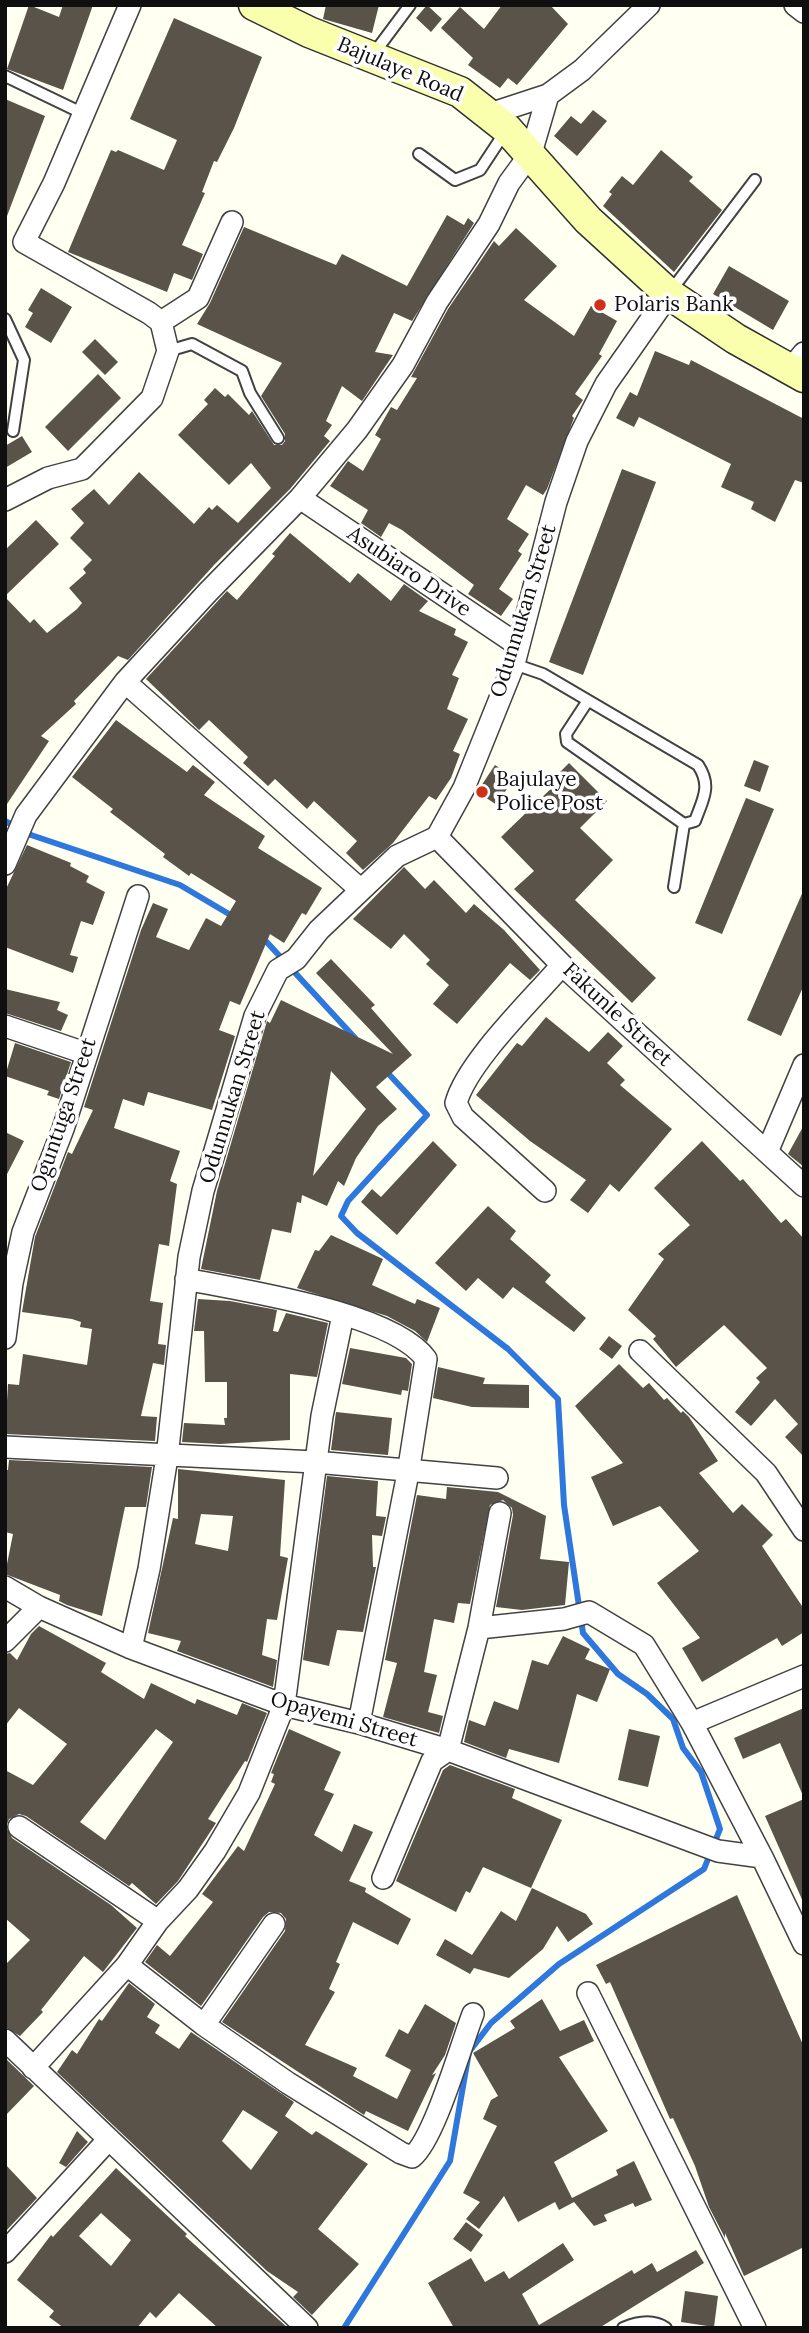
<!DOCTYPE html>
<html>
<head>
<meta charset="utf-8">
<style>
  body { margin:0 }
  #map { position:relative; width:809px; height:2333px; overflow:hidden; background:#fffff2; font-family:Lora,serif }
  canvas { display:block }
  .frame { position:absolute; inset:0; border:7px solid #0f0f0f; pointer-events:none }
</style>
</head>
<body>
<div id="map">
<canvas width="809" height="2333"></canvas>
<div class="frame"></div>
</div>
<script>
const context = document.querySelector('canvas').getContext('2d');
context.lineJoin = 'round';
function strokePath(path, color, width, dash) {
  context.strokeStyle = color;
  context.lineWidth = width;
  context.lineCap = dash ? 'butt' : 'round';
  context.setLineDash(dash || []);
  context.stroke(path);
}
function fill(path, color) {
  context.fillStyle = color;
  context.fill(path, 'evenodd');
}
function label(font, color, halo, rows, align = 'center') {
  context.font = font + ' Lora,serif';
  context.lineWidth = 7;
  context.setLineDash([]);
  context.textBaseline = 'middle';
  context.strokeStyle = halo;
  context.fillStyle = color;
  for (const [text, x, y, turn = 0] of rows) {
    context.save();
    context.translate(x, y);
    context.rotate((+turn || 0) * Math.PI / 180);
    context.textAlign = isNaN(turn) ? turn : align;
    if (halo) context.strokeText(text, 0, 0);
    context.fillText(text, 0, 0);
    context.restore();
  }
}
const stream = new Path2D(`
  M5,821L31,835L180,885L234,917
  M263,938L355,1038
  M344,2328L450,2161L469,2052L491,2023L559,1964L704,1869L720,1829L701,1772L683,1748L673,1719L647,1694L618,1674L583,1633L564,1505L558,1399L508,1349L357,1233L341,1216L348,1201L427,1115L384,1069`);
const building = new Path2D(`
  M29,5L59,17L63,5H93L63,90L7,69Z
  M326,5H379L372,33L323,19Z
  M427,5L442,19L431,32L416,18Z
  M502,5H550L568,24L517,85L508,78L500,88L468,65L473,58L441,28L460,7L484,29Z
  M174,18L262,57L234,128L217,162L214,161L202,192L205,193L182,245L203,254L192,280L174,273L167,292L68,252L111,150L116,152L118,150L164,170L177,140L130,119Z
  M5,99L45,116L7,216L5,215Z
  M593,110L607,121L577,156L554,136L571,116L581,124Z
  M661,150L693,177L689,181L722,210L674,272L603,206L612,194L609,192L622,176L633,185Z
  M447,215L464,225L468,218L474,223L412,321L394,313L375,352L393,355L362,401L342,386L326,421L332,425L324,436L330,441L290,489L214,565L128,660L118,656L74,701L76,704L41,736L49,741L5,807V597L30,623L34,619L47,633L77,609L82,603L69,588L86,573L83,569L92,560L70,538L84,523L71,509L94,489L109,505L139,472L194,524L209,507L212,510L217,505L238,523L271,488L251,463L229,485L178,435L208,404L204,400L215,388L225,397L228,394L249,415L252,411L274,445H282L285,441V434L261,396L282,363L197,324L210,303L244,227L336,265L342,254L407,286Z
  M516,228L557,266L524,300L574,336L591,306L617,321L599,354L602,356L575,394L583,400L572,416L574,418L547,489L543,495L526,485L507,519L529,534L518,551L522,554L499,589L513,599L501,616L468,594L474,585L402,530L389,523L381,537L361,523L368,510L330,486L348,461L363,471L381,439L375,435L391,407L397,410L417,378L411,377L448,309L494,241L499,246Z
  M729,266L789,301L773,330L713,294Z
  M41,288L72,307L51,343L25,327L33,313L28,310Z
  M95,339L118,362L105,375L82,352Z
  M655,351L689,365L691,360L804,419V483L795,480L775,522L751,509L754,502L721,487L731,464L639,417L634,427L616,418L630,392L637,396Z
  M98,374L121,398L68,451L45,427Z
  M22,436L32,452L5,468V446Z
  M622,469L656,482L583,675L549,662Z
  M36,520L59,544L5,596V550Z
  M290,533L350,583L358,573L391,601L404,584L428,601L419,611L456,629L454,635L468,642L452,675L459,678L447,709L468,719L453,751L460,754L451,778L436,800L429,796L393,843L363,870L346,853L357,841L314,801L307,809L275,779L268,786L243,763L248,757L209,720L199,730L146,679L227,591L237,600L275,556L272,554Z
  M116,720L187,772L193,765L215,782L204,795L265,836L258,848L322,888L306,915L302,913L284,943L270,934L240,1005L230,1001L219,1030L235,1036L212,1110L148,1092L144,1106L123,1099L114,1128L180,1151L170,1181L177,1184L169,1246L159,1244L150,1301L163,1303L158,1344L166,1345L164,1365L153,1363L141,1416L157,1417L155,1441L5,1434L8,1384L19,1385L23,1354L87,1365L92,1329L80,1327L81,1322L72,1319L22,1312L35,1237L68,1152L72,1154L93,1110L84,1107L141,930L153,903L168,909L156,937L189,950L206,918L221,926L236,901L191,873L189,876L163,857L165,854L110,812L113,809L72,777Z
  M754,760L769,766L760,792L744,786Z
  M569,763L607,801L580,828L613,860L575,900L656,978L632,1003L514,889L534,871L501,837L562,778L558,774Z
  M495,765L514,777L497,805L477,792Z
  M746,798L774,809L722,934L695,923Z
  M27,845L71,863L70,866L89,876L86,882L105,892L93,925L81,921L70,955L78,957L73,973L5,947V891Z
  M404,867L425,889L434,880L466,913L474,904L504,930L540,970L530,980L510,963L457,1024L433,1004L449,985L426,964L430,960L404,934L391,949L353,919Z
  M804,889V985L781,1036L747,1020Z
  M331,959L375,1005L371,1008L412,1055L376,1087L397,1109L378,1126L356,1158L344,1186L338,1181L327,1206L302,1195L301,1203L297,1202L291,1233L272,1229L260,1280L201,1269L217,1191L267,1021L270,1023L281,1000L393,1054L316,973ZM331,1071L366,1109L313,1176Z
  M5,989L60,1002L57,1010L68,1015L61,1031L5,1013Z
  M546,1017L589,1052L608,1032L623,1046L607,1063L625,1080L620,1085L672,1129L619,1192L610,1184L588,1213L570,1200L586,1180L530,1141L476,1095L517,1043L522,1046Z
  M15,1043L71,1062L59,1099L47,1095L49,1091L5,1076Z
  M804,1125V1167L788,1154Z
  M5,1132L24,1141L5,1178Z
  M433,1141L457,1165L397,1235L361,1202L372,1189L381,1197Z
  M702,1141L740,1181L743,1179L781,1223L786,1219L804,1239V1457L785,1437L798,1424L775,1399L751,1426L735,1412L760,1382L756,1378L767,1368L724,1325L676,1367L653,1339L656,1336L628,1310L664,1259L658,1254L690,1225L654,1188Z
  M488,1206L516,1231L510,1239L551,1275L545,1282L586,1318L574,1332L513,1287L503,1299L478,1278L466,1291L435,1263Z
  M331,1235L383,1259L372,1285L415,1304L417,1299L440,1308L427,1342L415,1331L387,1316L297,1288L315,1250L319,1251Z
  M198,1299L230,1301L277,1310L273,1331L278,1332L286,1313L328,1323L317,1377L290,1374V1440L220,1444L182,1442L184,1423L225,1425L224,1418H227V1382H205L204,1331H194Z
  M609,1336L622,1346L612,1359L599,1349Z
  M350,1348L406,1358L412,1364L408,1391L402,1390L401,1395L342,1384Z
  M619,1364L643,1388L649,1383L664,1400L667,1398L681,1413L683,1411L689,1417L718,1461L699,1473L733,1513L742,1504L773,1535L762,1546L804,1609V1632L782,1646L777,1638L702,1682L682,1648L700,1638L657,1583L699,1551L660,1506L613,1526L591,1477L623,1463L575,1406Z
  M438,1367L485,1378L483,1384L529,1385V1408L472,1407L433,1398Z
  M336,1412L392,1418L388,1455L331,1450Z
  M9,1460L152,1467L146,1507H125L102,1616L67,1605L59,1601L60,1595L5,1574L13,1534L5,1532V1470H8Z
  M178,1469L285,1480L280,1556L288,1558L277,1620L267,1619L262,1655L277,1660L273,1687L177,1651L181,1641L148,1633L173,1518L178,1519ZM201,1514L233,1516L228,1551L195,1544Z
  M327,1476L378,1481L376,1516L386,1517L382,1536L372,1535L373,1567H376L363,1632L337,1630L329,1666L303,1660Z
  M447,1487L498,1492L546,1516L540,1559L569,1562L565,1605L522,1610L496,1607L513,1515L512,1508L503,1500L490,1505L470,1604L458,1603L454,1623L434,1619L424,1672L437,1675L428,1712L443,1716L439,1733L383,1717L397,1663L385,1660L417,1495L446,1499Z
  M39,1626L106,1663L101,1672L144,1699L151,1683L195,1704L197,1699L237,1715L242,1703L267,1713L247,1762L245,1761L208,1819L216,1823L178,1881L156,1904L132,1883L129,1886L26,1816L19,1814L9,1819L6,1827L12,1838L111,1905L137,1928L103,1972L84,1956L41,2010L43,2012L20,2036L5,2027V1965L30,1940L5,1918V1770L33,1785L67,1744L19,1708L5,1726V1654L10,1653L17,1660L31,1634ZM156,1729L173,1742L105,1840L80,1822Z
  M563,1636L590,1649L585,1659L610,1669L597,1702L577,1694L559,1763L509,1749L506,1758L464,1742L469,1720L485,1726L494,1701L518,1710L532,1660L548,1665Z
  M804,1708V1798L780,1743L743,1759L734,1738Z
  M289,1729L341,1752L324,1790L334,1794L314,1835L342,1852L354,1824L373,1832L349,1881L366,1888L365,1892L411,1919L398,1945L353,1922L336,1962L340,1964L329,1989L335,1992L305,2045L357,2068L353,2076L397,2099L411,2070L385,2056L399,2029L408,2034L425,2004L456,2023L445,2055L432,2075L436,2073L408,2131L366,2111L364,2115L222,2022L285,1931L286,1919L281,1913L269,1912L263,1917L201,2006L145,1962L157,1945L170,1956L213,1902L202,1894L238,1846L244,1851L275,1784L271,1782L274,1774L271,1773Z
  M629,1729L660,1736L648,1787L618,1780Z
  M450,1765L515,1789L512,1798L562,1820L531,1888L483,1867L470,1893L466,1891L456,1912L396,1881L443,1770Z
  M804,1799V1904L765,1816Z
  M532,1888L586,1914L593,1924L568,1942L557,1926L543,1949L509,1978L474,1968L470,1974L436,1955L445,1939L472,1955L501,1911L516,1921Z
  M737,1895L804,2047V2247L744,2276L725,2233V2238L709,2207L695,2166L673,2118L670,2119L610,1982L606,1984L596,1965Z
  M129,1983L155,2004L147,2017L160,2025L155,2033L179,2049L191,2032L294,2102L285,2116L312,2135L316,2131L368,2164L318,2229L359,2264L312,2315L293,2297L298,2292L267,2271L57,2072L72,2050L77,2054L99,2019L102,2021ZM243,2110L278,2132L251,2170L222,2141Z
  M542,1999L560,2031L584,2020L594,2041L559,2057L608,2131L554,2162L572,2198L618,2175L616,2170L634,2161L652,2200L635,2207L633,2203L604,2215L607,2221L594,2226L574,2202L559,2210L555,2202L518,2222L504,2196L479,2229L466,2219L480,2202L463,2193L497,2126L483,2119L491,2100L498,2096L473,2053L515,2028L510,2021Z
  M5,2058L34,2086L5,2116Z
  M77,2131L88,2142L66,2167L59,2163Z
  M5,2164L37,2198L5,2232Z
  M116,2168L187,2234L185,2236L288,2328H218L179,2293L156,2318L150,2312L137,2328H64L49,2317L54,2311L17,2280L51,2235L53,2237ZM101,2213L131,2240L111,2266L79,2236Z
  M466,2222L483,2235L471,2252L453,2239Z
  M563,2243L574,2260L522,2294L539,2325L632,2270L634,2274L652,2263L657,2272L696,2250L704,2263L599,2328H454L428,2283L471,2258L485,2282L504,2271L509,2279Z
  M685,2291L718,2296L714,2327L681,2322Z`);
const lane = new Path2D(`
  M372,56L410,5
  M5,76L84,114
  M419,154L455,180L480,170L505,132
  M670,292L755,180
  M5,319L24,360L13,431
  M168,351L192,344L242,371L250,393L278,438
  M514,664L543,674L698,765C712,786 703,799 695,821L684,824L567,742L566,734L587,702
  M674,887L684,824
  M623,2328C637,2322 653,2319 666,2328`);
const street = new Path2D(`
  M795,5L804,12
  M490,114L548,95L582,70L649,5
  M161,322L198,298L232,222
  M790,370L804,353
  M300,498L518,645
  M5,500L48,478L82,469L152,398L168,351L161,322L149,313L24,242L54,183L130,5
  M125,682L361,890
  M437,837L562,965L804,1186
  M5,864L26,815L125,682L208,592L300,498L357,430L403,365L437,302L489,224L509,183L531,153L548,95
  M5,1026L85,1053
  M767,1152L804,1065
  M545,1191L463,1117L456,1103C467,1062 533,999 562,965
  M186,1279C243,1291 392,1312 426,1359L408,1473L359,1723
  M5,1338L12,1283L23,1232L63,1129L138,896
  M640,1351L766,1473L804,1530
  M5,1447L315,1462L497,1478
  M5,1587L39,1607L131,1648L284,1705L359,1723L448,1750L718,1851L762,1857L804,1944
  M479,1628L564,1619L589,1612L644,1645L692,1723L762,1857
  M5,1641L39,1607
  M131,1648L149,1569L167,1457L189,1257L203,1191L255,1016L278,970L296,959L319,930L397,856L437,837L464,788L514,664L556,502L577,441L606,384L669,294
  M692,1723L804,1676
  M19,1827L158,1921
  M383,1878L432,1761L448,1750L479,1628L500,1513
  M127,1965L204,2025L274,1924
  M588,1993L755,2328
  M204,2025L288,2083L401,2153L412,2157C434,2140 461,2045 473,2014
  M5,2040L307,2328
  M33,2068L127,1965L158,1921L188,1889L215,1851L249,1793L284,1705L322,1416L343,1315
  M5,2252L109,2139`);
const secondary = new Path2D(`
  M254,5L309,32L460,92L507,129L588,220L669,294L736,339L804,377`);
const markers = [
  [600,305,7,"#d03016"],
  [482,792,7,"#d03016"]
];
const streetNames = [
  ["Bajulaye Road",400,70,23],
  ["Asubiaro Drive",409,572,34],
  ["Odunnukan Street",524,611,-73],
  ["Fakunle Street",617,1015,43],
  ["Odunnukan Street",233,1097,-73],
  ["Oguntuga Street",64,1115,-71],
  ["Opayemi Street",344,1720,16]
];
const poiNames = [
  ["Polaris Bank",614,305],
  ["Bajulaye",496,780],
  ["Police Post",496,804]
];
strokePath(stream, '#2e77dc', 6);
fill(building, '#59534a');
strokePath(lane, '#424242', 14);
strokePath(street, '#424242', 24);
strokePath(secondary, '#313131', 33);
strokePath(lane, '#fff', 10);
strokePath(street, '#fff', 21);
strokePath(secondary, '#f9ffad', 30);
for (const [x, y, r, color] of markers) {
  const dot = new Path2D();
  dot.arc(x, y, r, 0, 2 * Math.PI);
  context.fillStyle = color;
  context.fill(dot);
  strokePath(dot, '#fff', 2.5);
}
label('21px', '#0f0f0f', '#fff', streetNames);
label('21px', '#0f0f0f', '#fff', poiNames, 'left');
</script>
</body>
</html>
